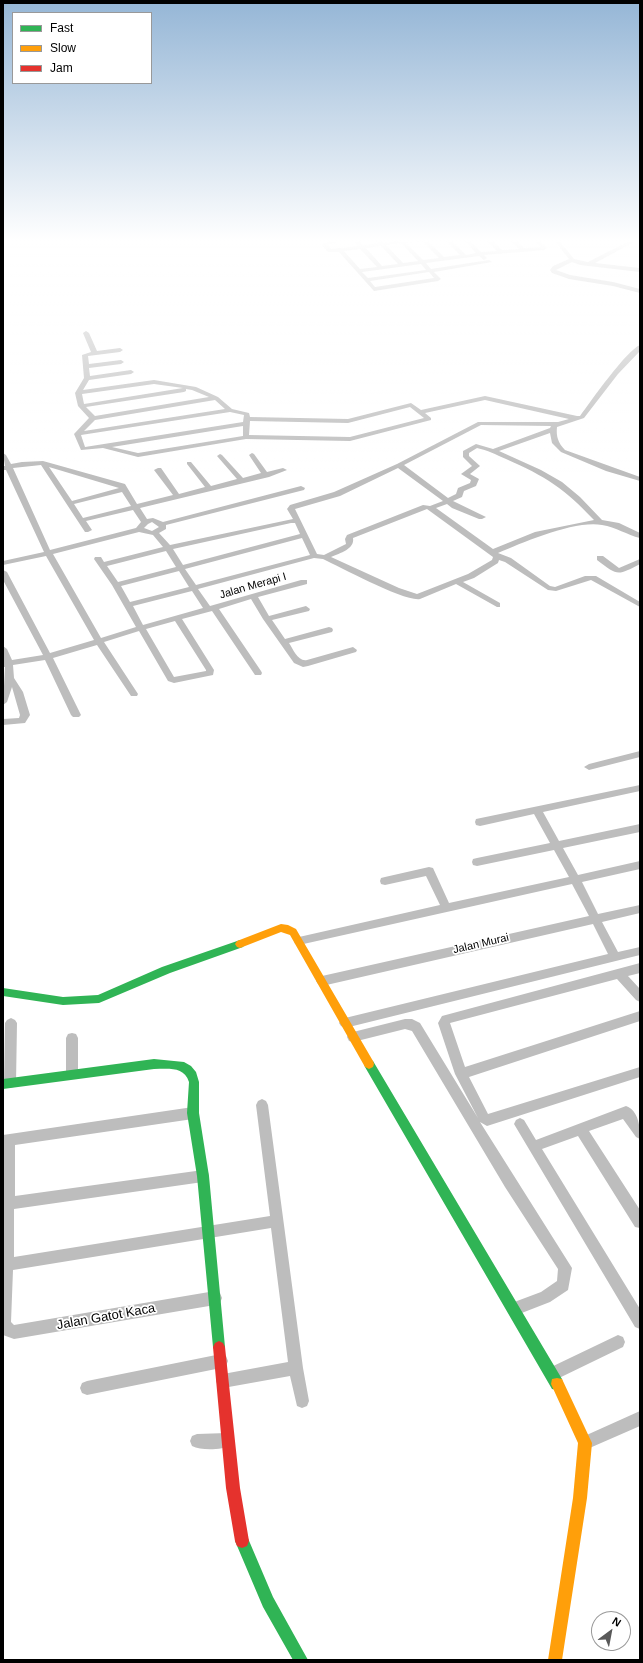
<!DOCTYPE html>
<html>
<head>
<meta charset="utf-8">
<style>
  body { margin:0 }
  #map { position:relative; width:643px; height:1663px; overflow:hidden; background:#fff; font-family:Helvetica,sans-serif }
  canvas { display:block }
  .frame { position:absolute; inset:0; border:4px solid #000; pointer-events:none }
  .legend { position:absolute; left:12px; top:12px; width:140px; height:72px; box-sizing:border-box; background:#fff; border:1px solid #999; margin:0; padding:5px 7px; list-style:none; font-size:12px; color:#000 }
  .legend li { display:flex; align-items:center; gap:8px; height:20px }
  .legend b { width:20px; border:1px solid #999 }
  .north { position:absolute; left:591px; top:1611px; width:40px; height:40px; box-sizing:border-box; background:#fff; border:1px solid #999; border-radius:50%; rotate:32deg; font-size:11px; font-weight:700; line-height:16px; text-align:center; color:#000 }
  .north::after { content:''; display:block; margin:auto; width:14px; height:18px; background:#595959; clip-path:polygon(50% 0,100% 100%,50% 72%,0 100%) }
</style>
</head>
<body>
<div id="map">
<canvas width="643" height="1663"></canvas>
<div class="frame"></div>
<ul class="legend">
<li><b style="height:5px;background:#30b455"></b>Fast</li>
<li><b style="height:5px;background:#ff9f0a"></b>Slow</li>
<li><b style="height:5px;background:#e5322d"></b>Jam</li>
</ul>
<div class="north">N</div>
</div>
<script>
const context = document.querySelector('canvas').getContext('2d');
context.lineJoin = 'round';
function fill(path, color) {
  context.fillStyle = color;
  context.fill(path, 'evenodd');
}
function label(font, color, halo, rows, align = 'center') {
  context.font = font + ' Helvetica,sans-serif';
  context.lineWidth = 3.5;
  context.setLineDash([]);
  context.textBaseline = 'middle';
  context.strokeStyle = halo;
  context.fillStyle = color;
  for (const [text, x, y, turn = 0] of rows) {
    context.save();
    context.translate(x, y);
    context.rotate((+turn || 0) * Math.PI / 180);
    context.textAlign = isNaN(turn) ? turn : align;
    if (halo) context.strokeText(text, 0, 0);
    context.fillText(text, 0, 0);
    context.restore();
  }
}
const street = new Path2D(`
  M338,239H350L328,245L331,249L358,246L352,239H357L363,245L378,243L376,241L379,239L383,243L399,241L398,239H426L444,257L460,255L444,239H450L466,255L476,253L463,239H468L481,252L497,251L485,239H491L502,250L519,249L509,239H515L524,248L540,247L533,239H538L547,248L544,250L484,255L487,258L484,260L479,256L426,263L431,269L489,260L492,262L434,272L441,279L438,281L374,291L339,252H328L321,244ZM422,241L439,258L423,260L406,243ZM401,243L418,261L403,263L386,245ZM381,246L398,264L382,266L366,248ZM360,249L377,267L360,269L344,251ZM421,264L426,270L368,278L362,272ZM429,272L434,278L375,287L370,281Z
  M553,239H558L574,259L588,262L633,239H640L595,263L640,268V272L580,265L572,262L556,270L570,275L613,282L640,289V293L613,286L569,279L552,273L550,270L553,266L569,259Z
  M86,331L89,333L97,351L120,348L123,350L120,352L88,356L89,364L121,360L124,362L121,364L89,368L90,376L131,370L134,372L131,374L89,380L83,390L154,380L196,387L218,397L232,409L249,413L250,417L348,419L411,403L421,410L485,396L577,416H580C591,401 626,351 640,345V351L618,374L584,418L557,427C556,436 558,443 565,450L640,477V481L606,471L561,452L552,443L550,433L499,451L541,470L562,482L580,497L602,520L619,523L640,533V538C627,535 616,527 602,525C575,520 524,542 498,553L511,558L550,586L555,587L585,576H596L640,602V607L591,580L556,591L548,590L505,562L499,560L498,563L474,578L463,582L500,603V607H497L456,584L420,599C405,602 340,567 323,559L314,558L198,589L210,606L301,580H307V584L258,597L269,616L306,606L310,609L309,611L272,620L285,639L329,627L332,628L333,630L332,632L289,643C293,649 298,662 307,660L353,647L357,650L356,652L308,666L303,667L294,663L263,619L251,599L219,609L261,671L262,673L261,675H255L212,611L182,619L214,670L213,675L174,683L168,681L139,631L104,642L138,694L137,696H131L97,645L53,658L81,715L79,717H73L71,715L45,660L13,665L14,678L23,692L30,715L25,723L3,725V719L19,718L20,715L12,687L7,702L3,705L5,667H3V646L7,649L12,660L43,655L3,580V570L7,572L50,653L94,640L46,556L3,565V561L44,552L6,470H3V466H5L3,453L6,455L11,464L22,462L43,461L125,484L137,504L173,495L154,470L158,468H161L179,494L205,487L187,464V462H191L211,486L237,479L217,456L220,454L222,455L243,478L261,473L249,455L252,453L254,454L267,472L283,468L287,470L269,477L140,508L147,519L153,518L163,522L301,486L305,488L304,490L166,525V529L159,533L170,545L293,519L287,509L290,505L334,492L397,464L478,422H558L569,419L485,400L425,413L431,418V420L350,441L246,439L138,457L103,448L81,450L74,434L89,418L78,406L75,393L84,378L82,355L91,352L83,333ZM154,384L183,388L84,404L82,394ZM186,389L192,390L209,397L95,416L86,407L184,392L186,391ZM215,400L225,409L84,431L95,420ZM410,407L424,418L350,437L249,435L250,421L348,423ZM230,412L244,415L243,422L85,447L81,435ZM481,425L551,426L550,428L493,449L476,444L463,451V457L472,466L461,474L471,480L470,483L458,488L456,494L448,498L404,465ZM243,426V436L138,453L112,447ZM477,448C487,450 497,455 506,459C545,476 565,489 594,520L535,532L493,549L436,508L447,504L452,508L479,519H482L486,517L453,501L462,497L464,491L476,486L479,479L470,474L480,466L469,456V453ZM41,465L85,532H88L92,530L86,521L133,510L141,522L136,528L50,550L13,468ZM49,467L119,488L72,501ZM398,468L443,501L430,506L423,505L347,535L345,539L346,544L324,555L317,554L295,509L340,496ZM122,492L131,506L83,518L74,504ZM427,509L493,557L492,560L468,574L417,594L399,588L331,557C340,553 355,549 353,538ZM152,522L159,527L152,531L144,528L148,524ZM291,523H295L300,534L183,565L173,549ZM139,532L153,535L163,547L104,562L101,557H95L94,559L112,585L136,627L101,638L53,554ZM302,538L310,555L196,585L185,569ZM166,551L176,567L118,582L107,566ZM179,571L189,587L130,602L121,586ZM192,591L203,608L143,625L133,606ZM175,621L206,670V671L174,677L146,629Z
  M597,556H603L619,568L640,559V564C617,576 618,576 597,560Z
  M640,751V757L589,770L584,767L589,764Z
  M640,785V791L543,812L559,841L640,824V832L563,848L578,875L640,861V869L582,882L598,914L640,905V913L602,922L618,952L640,947V955L345,1028L341,1026L339,1023L341,1020L345,1018L608,954L593,924L322,986L318,984L316,981L318,978L322,976L589,916L572,884L299,945L295,944L294,941L295,938L299,937L440,905L426,876L385,885L381,884L380,881L381,878L385,877L429,867L433,868L449,903L569,877L554,850L477,866L473,865L472,862L473,859L477,858L550,843L534,814L480,826L476,825L475,822L476,819Z
  M640,963V973L628,976L640,989V1002L636,1000L617,979L450,1023L465,1067L640,1011V1021L469,1077L488,1114L640,1067V1077L487,1126L480,1122L572,1268L568,1290L550,1302L514,1316L509,1314L507,1309L509,1304L541,1292L557,1281L558,1269L505,1187L412,1031L405,1029L353,1042L349,1041L347,1037L349,1033L405,1019H412L420,1023L478,1118L455,1074L438,1023L442,1016Z
  M11,1018L15,1020L17,1023L16,1083L14,1087L10,1088L6,1087L4,1083L5,1023L7,1020Z
  M72,1033L76,1034L78,1038V1074L76,1078L72,1079L68,1078L66,1074V1038L68,1034Z
  M262,1099L266,1101L268,1105L303,1368L309,1401L307,1406L302,1408L297,1406L290,1376L223,1388L218,1386L216,1381L218,1376L223,1374L288,1362L271,1228L13,1270L11,1322L14,1325L215,1291L220,1293L222,1298L220,1303L215,1305L14,1339L3,1335V1135L193,1107L197,1109L199,1113L197,1117L193,1119L15,1145V1196L203,1170L208,1172L209,1176L208,1180L203,1182L14,1209V1257L270,1216L256,1105L258,1101Z
  M626,1106C639,1111 640,1127 640,1139L636,1137L623,1119L589,1131L640,1210V1228L635,1227L578,1136L542,1149L640,1309V1329L635,1327L514,1124L516,1120L520,1118L524,1120L536,1140Z
  M618,1335L623,1337L625,1342L623,1347L557,1379L552,1381L547,1379L545,1374L547,1369Z
  M221,1354L226,1356L228,1361L226,1366L221,1368L87,1395L82,1393L80,1388L82,1383L87,1381Z
  M640,1411V1426L585,1450L580,1448L578,1443L580,1438Z
  M227,1433L232,1435L234,1440L232,1445C222,1450 202,1451 192,1446L190,1441L192,1436L197,1434Z`);
const fast = new Path2D(`
  M240,940L243,941L245,944L243,947L170,973L99,1003L63,1005L3,996V988L63,997L98,995L162,967Z
  M154,1059L184,1062L191,1066L196,1072L199,1082V1113L209,1176L225,1347L223,1351L219,1353L215,1351L213,1347L197,1176L187,1113L189,1082C184,1066 168,1069 154,1069L3,1089V1079Z
  M369,1059L373,1061L562,1379L563,1384L562,1389L557,1390L552,1389L365,1067L364,1064L365,1061Z
  M242,1534L247,1536L273,1597L308,1660H293L263,1607L235,1541L237,1536Z`);
const slow = new Path2D(`
  M281,924L288,925L296,929L373,1061L374,1064L373,1067L369,1069L365,1067L290,935L281,932L240,948L237,947L235,944L237,941Z
  M557,1378L562,1379L592,1443L587,1498L562,1660H548L573,1498L578,1443L551,1384L552,1379Z`);
const jam = new Path2D(`
  M219,1341L223,1343L225,1347L240,1488L249,1541L247,1546L242,1548L237,1546L235,1541L226,1488L213,1347L215,1343Z`);
const streetNames = [
  ["Jalan Merapi I",253,586,-16],
  ["Jalan Murai",481,944,-13]
];
const nearStreetnames = [
  ["Jalan Gatot Kaca",106,1317,-10]
];
fill(street, '#bdbdbd');
fill(fast, '#30b455');
fill(slow, '#ff9f0a');
fill(jam, '#e5322d');
const sky = context.createLinearGradient(0, 0, 0, 472);
sky.addColorStop(0, '#95b6d6');
sky.addColorStop(0.51, '#fff');
sky.addColorStop(1, '#ffffff00');
context.fillStyle = sky;
context.fillRect(0, 0, 643, 472);
label('11px', '#000', '#fff', streetNames);
label('13px', '#000', '#fff', nearStreetnames);
</script>
</body>
</html>
